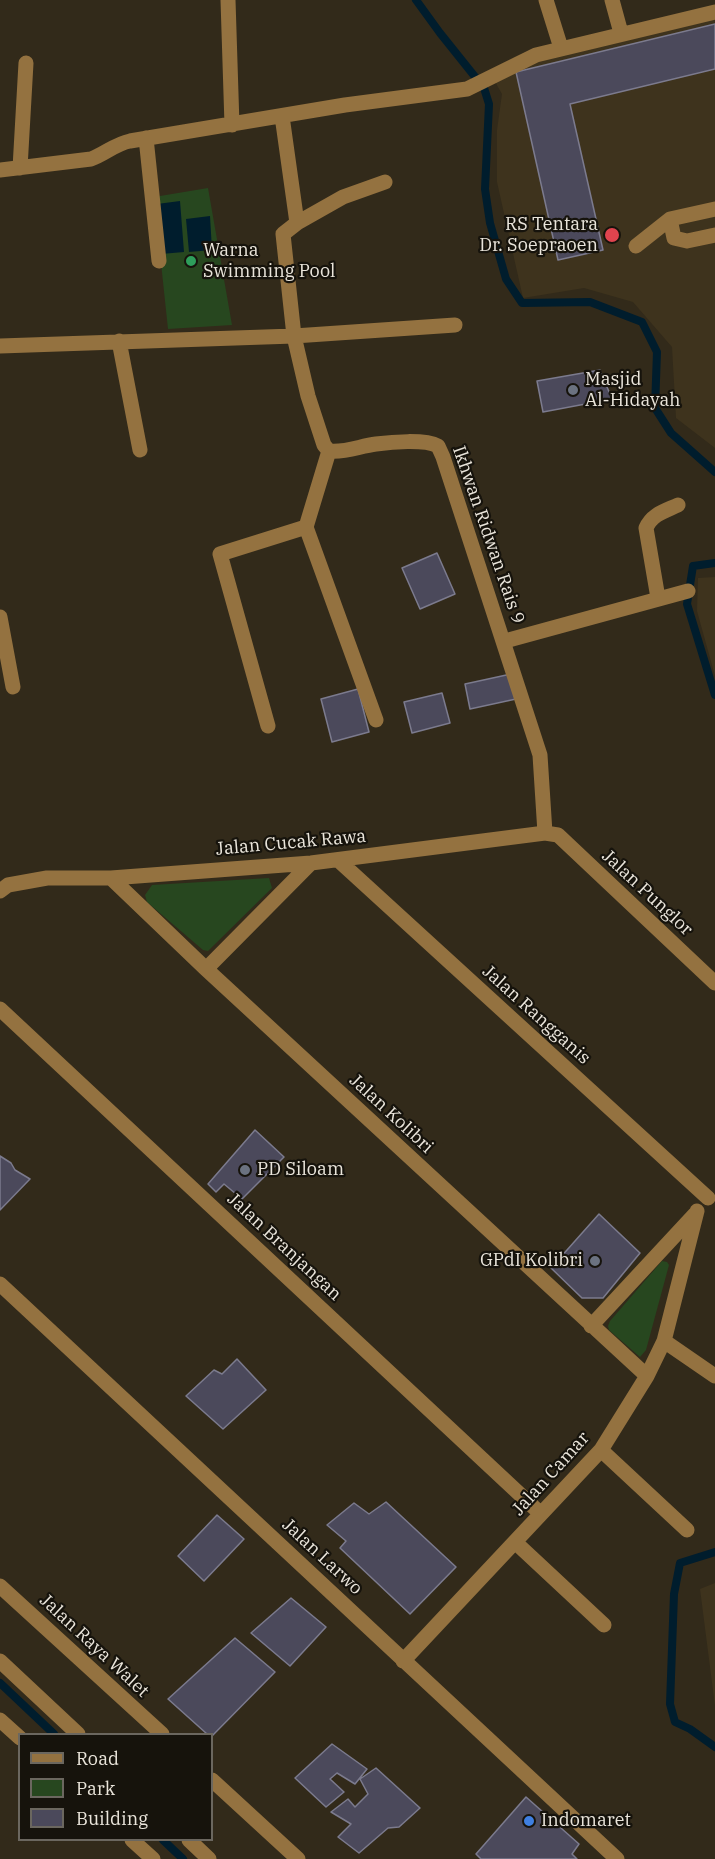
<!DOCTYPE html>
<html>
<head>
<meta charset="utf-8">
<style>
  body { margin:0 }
  #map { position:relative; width:715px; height:1859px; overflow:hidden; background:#322a1a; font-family:"IBM Plex Serif",serif }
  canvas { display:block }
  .legend { position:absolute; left:18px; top:1733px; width:195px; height:108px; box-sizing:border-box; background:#16130c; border:2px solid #6b675f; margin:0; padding:8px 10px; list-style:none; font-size:18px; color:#eae5db }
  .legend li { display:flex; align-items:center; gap:12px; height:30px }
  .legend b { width:30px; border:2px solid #6b675f }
</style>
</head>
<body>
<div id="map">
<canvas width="715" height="1859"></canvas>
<ul class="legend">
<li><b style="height:8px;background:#947240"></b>Road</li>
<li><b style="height:16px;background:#27471f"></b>Park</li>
<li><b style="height:16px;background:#4b495b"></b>Building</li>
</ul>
</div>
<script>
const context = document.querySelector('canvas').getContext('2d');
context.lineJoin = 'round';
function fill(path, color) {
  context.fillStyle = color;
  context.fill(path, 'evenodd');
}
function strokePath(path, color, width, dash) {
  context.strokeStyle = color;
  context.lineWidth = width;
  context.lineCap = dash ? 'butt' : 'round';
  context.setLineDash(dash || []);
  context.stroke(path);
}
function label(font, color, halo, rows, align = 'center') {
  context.font = font + ' "IBM Plex Serif",serif';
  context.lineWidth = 4.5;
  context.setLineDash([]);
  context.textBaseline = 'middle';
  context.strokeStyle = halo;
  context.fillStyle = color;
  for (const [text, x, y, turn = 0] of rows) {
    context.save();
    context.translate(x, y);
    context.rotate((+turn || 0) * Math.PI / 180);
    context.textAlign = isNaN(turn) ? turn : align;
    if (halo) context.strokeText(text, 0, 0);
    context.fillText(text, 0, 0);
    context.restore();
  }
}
const built = new Path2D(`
  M715,17V448L676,418L672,347L633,302L584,288L523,298L497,182V130L502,94L494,80L538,59Z
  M715,577V676L697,611L698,578Z
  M715,1583V1706L700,1589Z`);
const green = new Path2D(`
  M208,188L232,325L168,329L154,197Z
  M269,878L272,888L208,951L203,950L147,902L145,895L152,885Z
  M662,1261L667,1262L669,1265L646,1350L640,1357L609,1330L608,1326L610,1321Z`);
const water = new Path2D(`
  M180,201L184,252L161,254L157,204Z
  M210,216L212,250L189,252L186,219Z`);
const stream = new Path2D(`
  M416,0L440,33L484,88L489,104L485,189L490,223L506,279L522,303L590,302L642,322L657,352L655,408L671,433L715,472
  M715,563L693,566L687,604L715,695
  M715,1552L680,1563L674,1594L670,1704L675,1722L690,1729L715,1747
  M0,1683L54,1734
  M163,1840L183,1859`);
const building = new Path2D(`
  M715,24V69L570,104L603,250L558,260L516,72Z
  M600,370L612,399L543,412L537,381Z
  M437,553L455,594L420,609L402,568Z
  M511,674L516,699L470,709L465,684Z
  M358,689L369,732L332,742L321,699Z
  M442,693L450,723L412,733L404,702Z
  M255,1130L284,1157L242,1199L224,1184L216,1192L208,1184Z
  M0,1156L11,1163L15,1170L30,1179L0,1210Z
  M599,1214L640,1253L603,1298H582L551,1268Z
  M237,1359L266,1390L223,1429L186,1396L214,1370L222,1374Z
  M386,1502L456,1567L410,1614L340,1548L346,1541L327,1525L354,1503L369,1514Z
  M217,1515L244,1539L204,1581L178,1556Z
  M291,1598L326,1627L290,1666L251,1633Z
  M235,1638L275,1672L212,1736L207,1734L168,1699Z
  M332,1744L367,1769L355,1784L337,1773L330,1779L344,1792L326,1807L295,1778Z
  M376,1768L420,1808L399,1827L388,1828L359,1853L338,1837L351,1824L331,1812L348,1799L355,1807L368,1794L360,1779Z
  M526,1797L579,1844L572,1854L577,1859H481L476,1854Z`);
const minor = new Path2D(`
  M228,0L232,125
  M546,0L561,48
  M612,0L621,33
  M282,116L297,223L283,234L294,336L455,325
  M146,138L159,261
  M20,168L26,63
  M0,170L91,159C105,154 115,144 130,141L345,105L467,89L536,55L715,12
  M670,219L674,238L687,241L715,235
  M297,223L343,197L385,182
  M636,246L670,219L715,209
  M119,341L140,450
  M0,346L294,336L308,396L324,445L329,451C345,453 360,446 376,444C391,442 425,439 438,446L443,457L540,755L545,833
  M306,527L376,720
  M658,598L646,528C652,514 665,511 678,505
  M0,617L13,687
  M505,641L688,591
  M268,726L220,554L306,527L329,451
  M338,860L708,1198
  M111,878L206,969L647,1376
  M0,891L8,885L47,878H111L311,863L545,833L558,835L715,983
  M206,969L311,863
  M0,1009L541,1514
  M0,1284L617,1859
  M591,1326L695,1214
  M664,1341L715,1376
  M601,1450L687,1530
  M515,1542L604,1625
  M0,1586L162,1734
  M0,1661L78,1734
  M403,1661L601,1450L647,1376L664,1341L697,1211
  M0,1720L20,1738
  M212,1780L298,1859
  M132,1840L153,1859
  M189,1840L209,1859`);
const markers = [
  [612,235,8,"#e0444e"],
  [191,261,6,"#2e9e5b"],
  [573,390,6,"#6b7280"],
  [245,1170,6,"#6b7280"],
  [595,1261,6,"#6b7280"],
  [529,1821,6,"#3f7fe0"]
];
const poiNames = [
  ["RS Tentara",598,225,"right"],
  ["Dr. Soepraoen",598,246,"right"],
  ["Warna",203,251],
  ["Swimming Pool",203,272],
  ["Masjid",585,380],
  ["Al-Hidayah",585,401],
  ["PD Siloam",257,1170],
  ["GPdI Kolibri",583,1261,"right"],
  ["Indomaret",541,1821]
];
const streetNames = [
  ["Ikhwan Ridwan Rais 9",488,535,71],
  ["Jalan Cucak Rawa",291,843,-5],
  ["Jalan Punglor",647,893,43],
  ["Jalan Rangganis",536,1015,42],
  ["Jalan Kolibri",391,1114,43],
  ["Jalan Branjangan",284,1247,43],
  ["Jalan Camar",551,1474,-48],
  ["Jalan Larwo",322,1557,43],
  ["Jalan Raya Walet",94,1646,43]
];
fill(built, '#3e331d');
fill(green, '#27471f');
fill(water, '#001d2d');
strokePath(stream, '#001d2d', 8);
fill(building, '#4b495b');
strokePath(building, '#7c7b8e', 1.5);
strokePath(minor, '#947240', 15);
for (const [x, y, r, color] of markers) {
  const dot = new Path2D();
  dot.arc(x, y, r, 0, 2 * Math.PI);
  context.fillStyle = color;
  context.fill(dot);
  strokePath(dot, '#16130c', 2);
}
label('18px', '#eae5db', '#16130c', poiNames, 'left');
label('18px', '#eae5db', '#16130c', streetNames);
</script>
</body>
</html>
